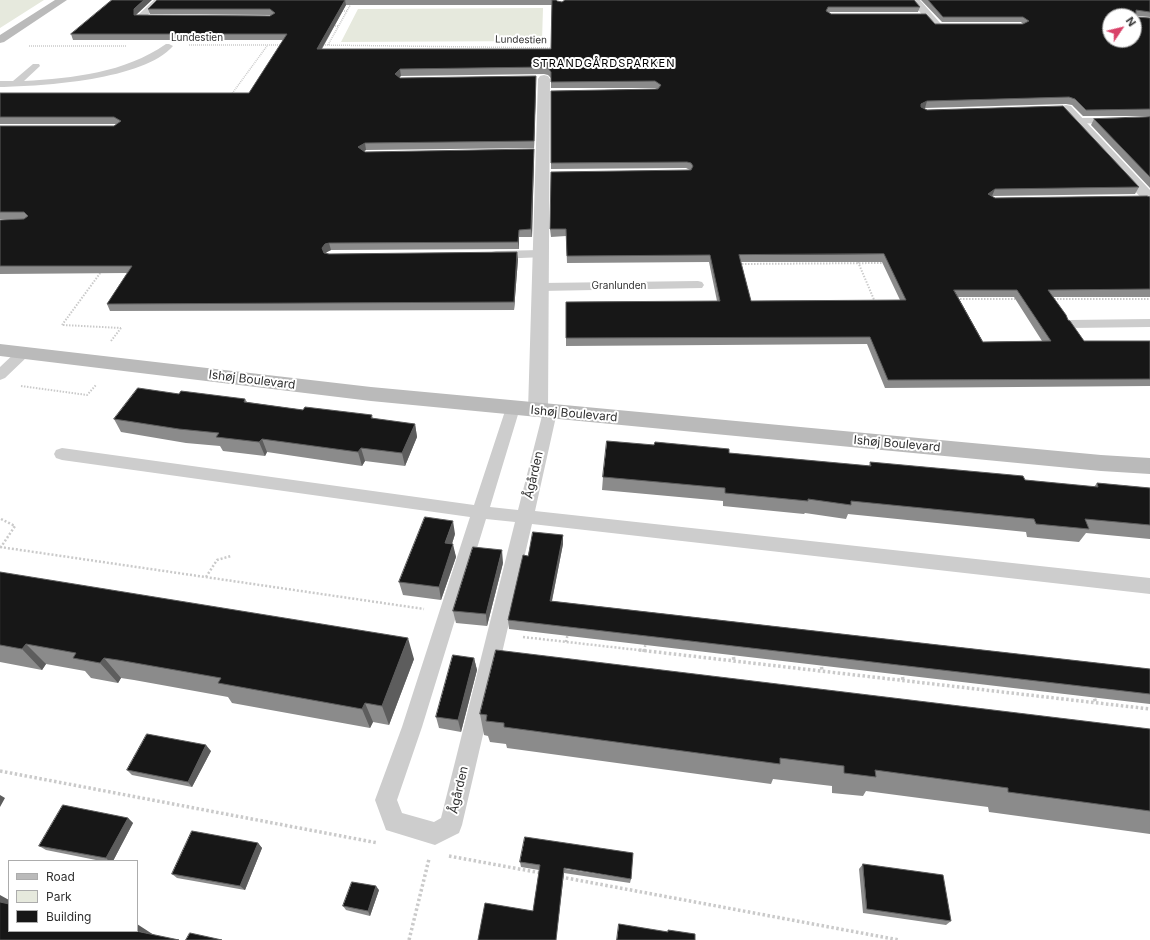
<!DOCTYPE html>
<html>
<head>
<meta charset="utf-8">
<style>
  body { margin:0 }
  #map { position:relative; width:1150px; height:940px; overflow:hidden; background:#fff; font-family:Inter,sans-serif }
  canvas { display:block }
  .legend { position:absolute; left:8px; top:860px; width:130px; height:72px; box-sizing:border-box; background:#fff; border:1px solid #acacac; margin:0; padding:5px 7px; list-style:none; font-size:12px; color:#303030 }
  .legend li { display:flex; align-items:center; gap:8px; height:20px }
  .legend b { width:20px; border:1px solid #acacac }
  .north { position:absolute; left:1102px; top:8px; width:40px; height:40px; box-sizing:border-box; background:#fff; border:1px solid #acacac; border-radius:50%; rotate:55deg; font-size:11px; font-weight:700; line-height:16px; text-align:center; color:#303030 }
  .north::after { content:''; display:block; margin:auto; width:14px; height:18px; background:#d94168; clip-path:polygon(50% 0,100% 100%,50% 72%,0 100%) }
</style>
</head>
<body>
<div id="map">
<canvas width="1150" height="940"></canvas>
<ul class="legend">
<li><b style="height:5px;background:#bababa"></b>Road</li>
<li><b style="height:11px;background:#e6e9dd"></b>Park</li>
<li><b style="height:11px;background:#171717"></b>Building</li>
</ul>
<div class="north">N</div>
</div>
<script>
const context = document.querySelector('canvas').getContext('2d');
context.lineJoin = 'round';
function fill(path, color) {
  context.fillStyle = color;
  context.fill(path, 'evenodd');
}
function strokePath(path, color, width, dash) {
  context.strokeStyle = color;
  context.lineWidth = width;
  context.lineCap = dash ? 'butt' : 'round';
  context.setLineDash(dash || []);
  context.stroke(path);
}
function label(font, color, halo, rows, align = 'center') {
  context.font = font + ' Inter,sans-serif';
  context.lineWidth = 4;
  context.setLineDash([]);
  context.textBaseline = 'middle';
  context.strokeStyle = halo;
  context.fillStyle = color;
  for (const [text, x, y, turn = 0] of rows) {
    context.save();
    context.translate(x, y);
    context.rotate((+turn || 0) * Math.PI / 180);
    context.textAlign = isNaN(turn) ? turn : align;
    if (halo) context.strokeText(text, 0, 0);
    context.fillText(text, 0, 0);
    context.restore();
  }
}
const green = new Path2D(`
  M0,0H44L0,28Z
  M543,8L542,41L341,42L358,9Z`);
const pathFar3 = new Path2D(`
  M340,11H347
  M331,26H339
  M189,45H282
  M321,45L554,48
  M328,45L353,0
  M29,46H126
  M231,95L267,46`);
const pathFar2 = new Path2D(`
  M858,262L875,302
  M739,264L884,263
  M957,299H1016
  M1051,299H1150
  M62,325L101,272
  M63,325L121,328
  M111,341L121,328
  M21,386L87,395L96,385`);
const pathFar1 = new Path2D(`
  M1,519L15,526L1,547
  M0,547L424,609
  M206,577L217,560L231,556
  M523,637L647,651
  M566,642L568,633
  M644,651L646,642`);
const path = new Path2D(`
  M639,650L1150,709
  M733,652L734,662
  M821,662L822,672
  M902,672L903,681
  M1093,694L1096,703
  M0,771L378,843
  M449,856L541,873
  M561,877L899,940
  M409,940L429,859`);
const lane = new Path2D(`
  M154,0H162L147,16H161V20H137V16Z
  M166,44H169L173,46C144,80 43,86 0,87V81H13L33,64H39L40,66L24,81C74,78 124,73 166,44Z
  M1077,118H1114L1119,121L1114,124L1074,123L1072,121Z
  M541,250L545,251L547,254L545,257L496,259L492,258L490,255L492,252L496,251Z
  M698,281L702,282L704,285L702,288L541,291L537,290L535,287L537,284L541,283Z
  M1150,319V327L1070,328L1065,327L1063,324L1065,321L1070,320Z
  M23,349L28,350L30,353L28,356L5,378L0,380V367L18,350Z
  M513,403L518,404L520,408L490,507L518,510L543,412L545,408L550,407L555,408L557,412L535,511L1150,578V594L532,524L462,825L459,833L435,845L386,830L375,800L402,727L470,517L62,460L56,458L54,454L56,450L62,448L474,505L506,408L508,404ZM486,519L515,522L441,818L434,822L402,813L397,800L422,727Z`);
const street = new Path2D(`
  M910,0H920L941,24L942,26L941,28H933Z
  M544,75L548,76L550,79L548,410L545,415L538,417L531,415L528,410L538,79L540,76Z
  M1066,105L1071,106L1150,190V204L1145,202L1061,112L1060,109L1061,106Z`);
const secondary = new Path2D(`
  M55,0H67L4,42L0,43V35Z
  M0,344L371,387L1101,455L1150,458V474L1101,471L371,401L0,356Z`);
const wall = new Path2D(`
  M157,0H556L557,1L562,2L920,7L918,12H829L831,14L935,24H1023L1021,22H942L921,0H1150V17L1136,16V17L1150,18V188L1091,125L1094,119L1149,117L1146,116H1083L1072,105L1066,104L925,108H924L927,110L1139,187L1135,194L992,196L995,198L1150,197V297H1053L1068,320L1084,341H1150V386L885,388L867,344L566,346V302L717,301L709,262L567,263L566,236L551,237L550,229L690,170L686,168L551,169V91L657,89L655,88H551V78L548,75L544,74L401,76L399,77L400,78L536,83L534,148L366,150L364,151L365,152L534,156L532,237H519V249L331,250L325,253L329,254L518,259L514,310L110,311L107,304L127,273L0,274V220L24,219H0V126H114L117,124H0V93H249L283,40H73L71,34L136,15L270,16L271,15L150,14L148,9ZM346,5H552L551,49H322ZM741,262H882L900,300L751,301ZM958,297H1014L1042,341L983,342Z
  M179,394L245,399L247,402L303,410L372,415L373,419L415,424L417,437L405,466L365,461L362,466L267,452L265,456L223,451L220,446L186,443L121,432L114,419Z
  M729,453L869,466L870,462L1025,480L1094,487L1097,483L1150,488V539L1086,533L1079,542L1027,537L1026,532L848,514L846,519L805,513L804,514L723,506V501L602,490L603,477Z
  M455,534L452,544L456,557L441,600L403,595L399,582Z
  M563,535V544L552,601L1150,669V704L509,629L508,620L528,556Z
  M503,563L487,626L456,623L453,611Z
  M0,572L414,659L389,725L373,722L370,728L232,703L228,697L134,680L121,678L118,683L91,678L85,671L46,664L42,670L0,662Z
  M474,658L477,670L461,732L439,728L436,717Z
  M480,714L1150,729V834L989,812L988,807L866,791L863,796L832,793V786L773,779L771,784L507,748L506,744L490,742L488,736L484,735Z
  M211,751L192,787L132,775L127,770Z
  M128,818L133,823L113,861H101L46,850L39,846Z
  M258,843L262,848L245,890L177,878L172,874Z
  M520,862L631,879L630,883L564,873L533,911L539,870L521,867Z
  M863,864L951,921L946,925L863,913L859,869Z
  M379,890L370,916L346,910L343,906Z`);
const shadedWall = new Path2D(`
  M144,0H152L136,15V21L134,15V9Z
  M345,0L346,5L318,55L317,49Z
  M400,69L401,76L396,80L395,74Z
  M536,76V83L534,148V141Z
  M927,101L925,108L919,111L921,104Z
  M365,143L366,150L360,153L358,147Z
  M534,149V156L532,237L531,229Z
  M995,189L992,196L988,194Z
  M519,230V249L518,242Z
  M329,243L331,250L327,252L324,255L322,248L325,244Z
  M517,252L518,259L514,310V302Z
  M415,424L417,437L405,466L402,453Z
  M262,439L267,452L265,456L259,442Z
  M361,448L365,461L362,466L358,452Z
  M453,521L455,534L448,556L445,543Z
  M563,535V544L550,610V601Z
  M453,544L456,557L441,600L439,587Z
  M502,550L503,563L487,626L486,614Z
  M408,638L414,659L389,725L382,706Z
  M26,644L46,664L42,670L22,649Z
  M104,658L121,678L118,683L100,663Z
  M474,658L477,670L461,732L458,720Z
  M365,703L373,722L370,728L362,709Z
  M206,745L211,751L192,787L188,782Z
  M0,795L5,798L0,807Z
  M128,818L133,823L113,861H109L106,858Z
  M258,843L262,848L245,890L240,886Z
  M564,868V873L556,940Z
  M376,886L379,890L370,916L368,911Z
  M0,895L9,900V913L0,908Z
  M137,924L154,935L137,931Z`);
const building = new Path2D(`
  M112,0H144L134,9V15L270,16L275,13L270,9H148L157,0H345L317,49H551L552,0H556L557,1L562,2L565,0H914L920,7H828L826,11L831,14H926L935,24H1023L1029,21L1023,17H943L928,0H1150V12L1136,10V17L1150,18V109L1086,110L1075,99L1069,97L927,101L921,104V107L927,110L1063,106L1139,187L995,189L988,194L995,198L1147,196L1150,197V289L1048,290L1066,315L1068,320L1070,321L1084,341H1150V379L888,380L870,337L566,338V302L720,301L710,255L567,256L566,229H550L551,172L691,170L693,166L691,163L687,162L551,163V91L658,89L661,85L655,81L551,82V72L548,68L544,67L400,69L395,74L400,78L536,76L534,141L365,143L358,147L365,152L534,149L531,229L519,230L518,242L329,243L325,244L322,248L324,253L329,254L517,252L514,302L107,304L132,266H0V220L24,219L28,216L24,212H0V126H114L121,121L114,117H0V93H249L287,34H71ZM1110,16H1134V40H1110ZM884,254L906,300L751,301L739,255ZM954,290H1017L1051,341L983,342Z
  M1150,117V177L1094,119Z
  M138,388L179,394L181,391L245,399L244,402L303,410L305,407L372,415L371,418L415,424L402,453L361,448L358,452L262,439L259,442L216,437L219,433L179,429L114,419Z
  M607,441L654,445L655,442L729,449V453L871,466L870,462L1023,476L1025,480L1098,487L1097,483L1150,488V525L1085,519L1089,529L1036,524L1034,519L851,501V505L808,499V501L725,493V488L603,477Z
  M425,517L453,521L445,543L453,544L439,587L399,582Z
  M533,532L563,535L550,601L1150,669V694L508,620L523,555L528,556Z
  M473,547L502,550L486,614L453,611Z
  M0,572L408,638L382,706L365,703L362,709L218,683L221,678L118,660L104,658L100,663L73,658L76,653L26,644L22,649L0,645Z
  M496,650L1150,729V811L1008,792V788L875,770L876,777L844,773V766L780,758V764L504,727V723L486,721L487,715L480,714Z
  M453,655L474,658L458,720L436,717Z
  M147,734L206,745L188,782L127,770Z
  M63,805L128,818L106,858L39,846Z
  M192,831L258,843L240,886L172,874Z
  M525,837L633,853L631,879L564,868L556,940H478L485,903L533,911L540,865L520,862Z
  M863,864L943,875L951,921L867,909Z
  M352,882L376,886L368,911L343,906Z
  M0,902L9,904V931H136L179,940H0Z
  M619,924L668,932V930L695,934V940H617Z
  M190,933L222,940H186Z`);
const farStreetnames = [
  ["Lundestien",197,38],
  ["Lundestien",521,40,1],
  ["Granlunden",619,286]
];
const farNeighbourhoodnames = [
  ["STRANDGÅRDSPARKEN",604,64]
];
const streetNames = [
  ["Ishøj Boulevard",252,380,7],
  ["Ishøj Boulevard",574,414,5],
  ["Ishøj Boulevard",897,444,5],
  ["Ågården",534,475,-77],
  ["Ågården",459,790,-77]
];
fill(green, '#e6e9dd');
strokePath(pathFar3, '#cacaca', 1.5, [1, 1]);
strokePath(pathFar2, '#cacaca', 2, [1.5, 1.5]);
strokePath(pathFar1, '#cacaca', 2.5, [2, 2]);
strokePath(path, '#cacaca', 3.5, [2.5, 2.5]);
fill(lane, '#cdcdcd');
fill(street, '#cdcdcd');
fill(secondary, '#bababa');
fill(wall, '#8b8b8b');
fill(shadedWall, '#5d5d5d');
fill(building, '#171717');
strokePath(building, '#5d5d5d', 1);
label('10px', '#303030', '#fff', farStreetnames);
context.letterSpacing = '1px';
label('11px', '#000', '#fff', farNeighbourhoodnames);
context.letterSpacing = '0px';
label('12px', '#303030', '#fff', streetNames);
</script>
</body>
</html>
